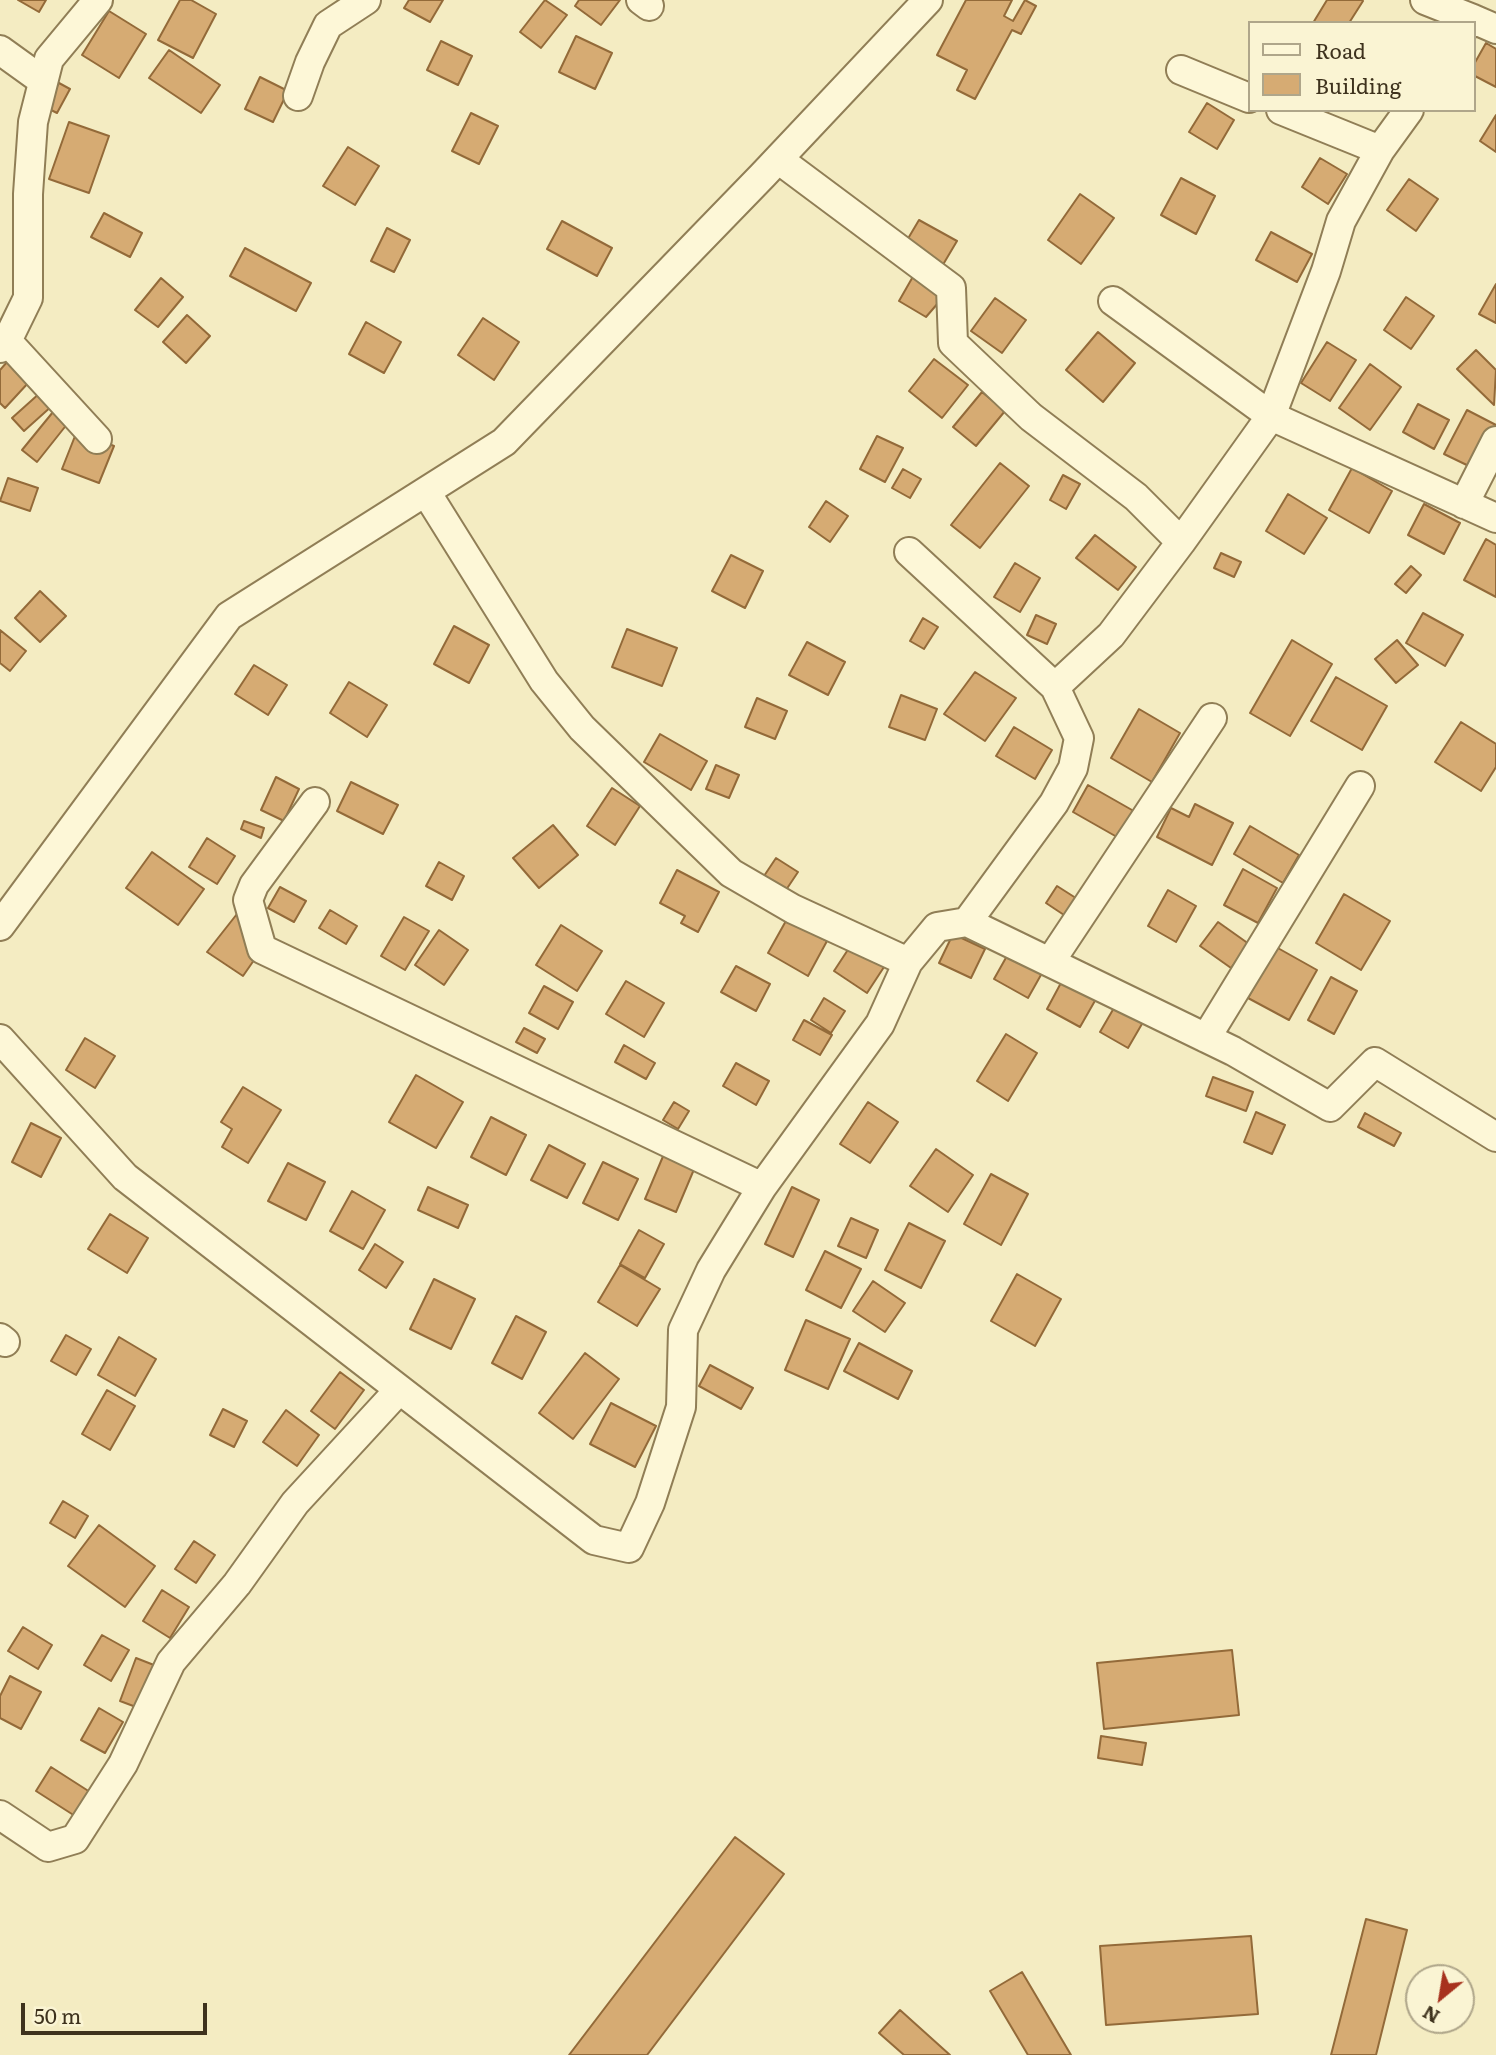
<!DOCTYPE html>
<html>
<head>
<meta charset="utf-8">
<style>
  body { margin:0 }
  #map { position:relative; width:1496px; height:2055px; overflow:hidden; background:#f4ecc2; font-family:Literata,serif }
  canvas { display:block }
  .legend { position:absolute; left:1248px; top:21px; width:228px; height:91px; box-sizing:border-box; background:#faf4d3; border:2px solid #afa68a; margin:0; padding:9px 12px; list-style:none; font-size:21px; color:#3e321d }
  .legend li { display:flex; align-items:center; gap:14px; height:35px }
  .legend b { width:35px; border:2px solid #afa68a }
  .north { position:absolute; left:1405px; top:1964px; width:70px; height:70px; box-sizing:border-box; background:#faf4d3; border:2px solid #afa68a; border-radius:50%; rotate:210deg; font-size:19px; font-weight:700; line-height:28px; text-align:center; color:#3e321d }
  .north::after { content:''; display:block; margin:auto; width:24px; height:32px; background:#a7321e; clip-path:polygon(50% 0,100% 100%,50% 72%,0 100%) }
  .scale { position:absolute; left:21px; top:2003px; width:186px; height:32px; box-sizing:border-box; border:4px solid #3e321d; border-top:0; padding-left:9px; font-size:21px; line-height:24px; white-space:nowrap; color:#3e321d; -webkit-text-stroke:5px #faf4d3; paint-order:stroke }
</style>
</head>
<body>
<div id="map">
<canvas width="1496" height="2055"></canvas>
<ul class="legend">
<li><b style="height:9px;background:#fdf7d7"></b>Road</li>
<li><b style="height:19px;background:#d6ab73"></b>Building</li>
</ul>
<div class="north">N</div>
<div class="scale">50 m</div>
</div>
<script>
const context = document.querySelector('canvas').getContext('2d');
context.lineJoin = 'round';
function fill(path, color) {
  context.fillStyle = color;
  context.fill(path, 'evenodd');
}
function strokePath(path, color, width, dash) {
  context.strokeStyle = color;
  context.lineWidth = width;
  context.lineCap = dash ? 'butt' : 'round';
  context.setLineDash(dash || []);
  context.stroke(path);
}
const building = new Path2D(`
  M18,0H46L39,12Z
  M180,0H191L216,14L193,58L158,40Z
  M409,0H443L430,22L404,8Z
  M545,0L567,15L541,48L520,32Z
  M579,0H620L601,25L575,6Z
  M966,0H1012L1004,16L1013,21L1025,0L1036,6L1021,34L1012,30L975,99L957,90L967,70L937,55Z
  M1327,0H1362L1363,1L1349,23H1313Z
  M109,11L146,34L119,78L82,55Z
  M576,36L612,53L595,89L559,72Z
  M441,41L472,56L458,85L427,70Z
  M1486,43L1496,49V87L1473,75V66Z
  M169,50L220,85L201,113L149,78Z
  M260,77L288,91L273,122L245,109Z
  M59,83L70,89L57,113L45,107Z
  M1207,103L1234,120L1217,149L1189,132Z
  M471,113L498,126L479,164L452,151Z
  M1496,115V152L1480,141Z
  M69,122L109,136L89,193L49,179Z
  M348,147L379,166L355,205L323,186Z
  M1320,158L1347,174L1328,204L1302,187Z
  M1181,178L1215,196L1196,234L1161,215Z
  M1409,179L1438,199L1416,231L1387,210Z
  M1080,194L1114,218L1081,264L1048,240Z
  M104,213L142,233L130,257L91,237Z
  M919,220L957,241L941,268L903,247Z
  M562,221L612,248L597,276L547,249Z
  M387,228L410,240L394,272L371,261Z
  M1271,232L1312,254L1297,282L1256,260Z
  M245,248L311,283L296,311L230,276Z
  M915,273L951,288L926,317L899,301Z
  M161,278L183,297L158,327L135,310Z
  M1496,284V323L1479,314Z
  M1406,297L1434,316L1411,349L1384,330Z
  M995,298L1026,320L1002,353L971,331Z
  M187,315L210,336L186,363L163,342Z
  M483,318L519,342L494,380L458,355Z
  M366,322L401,342L384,373L349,354Z
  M1098,332L1135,363L1103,402L1066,370Z
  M1327,342L1356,360L1330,401L1301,383Z
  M1476,350L1496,370L1494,405L1457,369Z
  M934,359L968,385L942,418L909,391Z
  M7,362L29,382L5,408L0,403V370Z
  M1370,364L1401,387L1370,430L1339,408Z
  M41,392L53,405L24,431L12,418Z
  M982,392L1005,411L976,446L953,427Z
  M1418,404L1449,420L1434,449L1403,432Z
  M1467,410L1496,425L1475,469L1444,454Z
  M53,412L68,423L37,462L22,450Z
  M77,431L114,446L99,483L62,469Z
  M877,436L903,448L885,482L860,469Z
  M1000,463L1029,486L980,548L951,525Z
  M1352,468L1392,491L1369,533L1329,510Z
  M903,469L921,479L910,498L892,488Z
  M1063,475L1080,484L1066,509L1050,500Z
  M8,478L38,488L30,511L0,501Z
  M1288,494L1327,518L1304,554L1266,531Z
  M826,501L848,516L830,542L809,527Z
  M1424,504L1460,523L1444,554L1408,535Z
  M1095,535L1136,567L1118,590L1076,558Z
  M1486,539L1496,545V597L1464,580Z
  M1221,553L1241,562L1234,577L1214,568Z
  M731,555L763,571L745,608L712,591Z
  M1015,563L1040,578L1020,612L994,597Z
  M1411,566L1421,575L1406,593L1395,584Z
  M40,591L66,616L40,642L15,618Z
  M1423,613L1463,635L1445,666L1406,643Z
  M1036,615L1056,624L1047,644L1027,635Z
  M923,618L938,627L924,649L910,641Z
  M454,626L489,645L469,683L434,664Z
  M627,629L677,648L662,686L612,667Z
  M0,630L26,651L10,671L0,663Z
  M1292,640L1332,664L1290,736L1250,713Z
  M1397,640L1418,665L1396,683L1375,659Z
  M807,642L845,662L828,695L789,675Z
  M254,665L287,685L268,715L235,694Z
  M975,672L1016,698L985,741L944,714Z
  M1336,677L1387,706L1362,750L1311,721Z
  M349,682L387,705L367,737L330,713Z
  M901,695L937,709L925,740L889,727Z
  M757,698L787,711L775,739L745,727Z
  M1139,709L1180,733L1152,782L1111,758Z
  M1461,722L1496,744V767L1481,791L1435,762Z
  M1014,727L1052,750L1035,779L996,756Z
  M660,734L707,761L691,790L644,762Z
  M716,765L739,775L729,798L706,789Z
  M276,777L299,789L284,821L261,810Z
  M351,782L398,805L383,834L337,811Z
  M1088,785L1139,814L1124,841L1073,812Z
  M612,788L640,806L615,845L587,826Z
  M1195,804L1233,823L1212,865L1157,837L1171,808L1189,817Z
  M244,821L264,828L261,838L241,829Z
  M553,825L578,855L539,888L513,858Z
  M1250,826L1299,855L1283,883L1234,854Z
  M207,838L235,856L217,884L189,867Z
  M152,852L204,889L178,925L126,888Z
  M776,858L798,872L786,890L764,876Z
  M439,862L464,876L452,900L426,886Z
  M1243,869L1277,888L1258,923L1224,905Z
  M677,870L719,892L698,932L681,923L685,916L660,903Z
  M1057,886L1079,900L1067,917L1046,903Z
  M280,887L306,901L294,922L268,908Z
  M1168,890L1196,906L1176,942L1148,926Z
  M1344,894L1390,921L1361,970L1316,943Z
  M248,900L270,937L243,976L207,952Z
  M330,910L357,926L346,944L319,928Z
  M404,917L429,931L405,970L381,956Z
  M787,919L827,941L808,976L768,953Z
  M1218,922L1249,944L1231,968L1200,946Z
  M561,925L602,951L577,991L536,965Z
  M439,930L468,950L444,985L415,965Z
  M953,934L985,949L971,978L939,963Z
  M853,942L886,964L867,993L834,971Z
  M1012,947L1046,966L1028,998L994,979Z
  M1276,947L1317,970L1289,1020L1248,998Z
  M736,966L770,984L756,1011L721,992Z
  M1331,977L1357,991L1334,1034L1308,1020Z
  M626,981L664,1003L644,1037L606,1014Z
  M1062,981L1096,999L1080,1027L1047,1009Z
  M544,986L573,1002L558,1029L529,1013Z
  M824,998L845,1011L831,1033L811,1020Z
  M1118,1001L1146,1017L1128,1048L1100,1032Z
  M804,1020L832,1035L820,1055L793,1040Z
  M524,1028L545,1039L537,1053L516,1042Z
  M1006,1034L1037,1053L1008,1101L977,1081Z
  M85,1038L115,1056L95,1088L66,1070Z
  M624,1045L655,1063L646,1079L615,1062Z
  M736,1063L769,1081L756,1105L723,1086Z
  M416,1075L463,1102L436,1148L389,1122Z
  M1213,1077L1253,1092L1246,1111L1206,1096Z
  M243,1087L281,1110L248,1163L222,1147L232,1129L221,1122Z
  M674,1102L689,1111L678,1129L663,1120Z
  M868,1102L898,1122L870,1163L840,1144Z
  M1256,1112L1285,1125L1272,1154L1244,1142Z
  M1365,1113L1401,1133L1394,1146L1358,1127Z
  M491,1117L526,1135L506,1175L471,1157Z
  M31,1123L61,1138L41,1177L12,1162Z
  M549,1145L585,1164L567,1198L531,1180Z
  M936,1149L973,1175L948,1212L910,1186Z
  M664,1154L695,1167L676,1212L645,1199Z
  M603,1162L638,1179L618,1220L583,1203Z
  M288,1163L325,1182L306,1220L268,1201Z
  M991,1174L1028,1194L1001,1245L964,1224Z
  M428,1187L468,1205L458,1228L418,1210Z
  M792,1187L819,1200L793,1257L765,1244Z
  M352,1191L385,1210L363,1249L330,1231Z
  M110,1214L148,1238L127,1273L88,1249Z
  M851,1218L878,1230L866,1258L838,1246Z
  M909,1223L945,1241L921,1288L885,1270Z
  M639,1230L664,1244L645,1278L620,1264Z
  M375,1244L403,1262L386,1288L359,1270Z
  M825,1251L861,1269L841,1308L806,1290Z
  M620,1265L660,1289L637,1326L598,1302Z
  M1017,1274L1061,1299L1035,1346L991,1321Z
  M434,1279L475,1299L451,1349L410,1329Z
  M873,1281L905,1303L885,1332L853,1311Z
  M516,1316L546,1332L522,1379L492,1363Z
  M806,1320L850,1339L828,1389L785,1370Z
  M66,1335L91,1349L76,1375L51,1361Z
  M119,1337L156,1359L135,1396L98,1375Z
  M859,1343L912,1371L898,1399L844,1371Z
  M585,1353L619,1379L573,1439L539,1413Z
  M710,1365L753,1388L741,1409L699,1386Z
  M340,1372L364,1390L335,1429L311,1411Z
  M107,1390L135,1406L110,1450L82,1434Z
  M611,1403L656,1426L635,1467L590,1444Z
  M223,1409L247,1421L234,1447L210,1435Z
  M286,1410L319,1435L297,1466L263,1442Z
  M63,1501L88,1516L75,1538L50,1523Z
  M99,1525L155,1566L125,1607L68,1566Z
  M194,1541L215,1555L196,1583L175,1569Z
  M162,1590L189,1607L170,1638L143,1621Z
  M23,1627L52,1645L38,1669L8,1651Z
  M102,1635L129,1650L111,1681L84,1665Z
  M1232,1650L1239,1715L1104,1729L1097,1663Z
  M136,1658L159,1667L144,1710L120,1701Z
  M10,1676L41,1692L21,1729L0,1718V1696Z
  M99,1708L123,1722L105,1753L81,1740Z
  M1101,1736L1146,1743L1142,1765L1098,1758Z
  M51,1767L90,1792L75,1816L36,1791Z
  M735,1837L784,1874L647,2055H569Z
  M1366,1919L1407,1930L1376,2055H1331Z
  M1251,1936L1258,2014L1106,2025L1100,1946Z
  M1022,1972L1071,2055H1028L990,1991Z
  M900,2010L950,2055H904L879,2033Z`);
const minor = new Path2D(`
  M641,0L649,6
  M1425,0L1473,19
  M1471,23L1473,19L1496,29
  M0,50L43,81
  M1181,70L1249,98
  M298,96L310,62L328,25L366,0
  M1281,110L1380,150
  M778,159L951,288L953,343L1031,417L1136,497L1181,542
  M1113,301L1271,416L1326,271L1341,221L1380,150L1409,110
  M7,341L97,439
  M0,348L7,341L28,298V194L33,122L49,59L98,0
  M426,492L544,681L582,728L731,873L793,909L908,962
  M1464,504L1496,441
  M909,552L1055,687L1079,738L1073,768L1054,803L967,922
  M1055,687L1111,635L1181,542L1271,416L1496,518
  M315,802L254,885L248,900L262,949L762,1187
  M0,926L229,616L504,442L763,175L928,0
  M1050,962L1212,718
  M1206,1038L1360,786
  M0,1039L125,1177L594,1540L629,1548L650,1503L681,1407L683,1330L711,1270L762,1187L880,1024L908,962L937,927L967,922L1233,1051L1330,1107L1375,1062L1496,1137
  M0,1338L5,1342
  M0,1815L48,1847L75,1839L123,1764L171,1662L237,1584L295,1503L399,1390`);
fill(building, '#d6ab73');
strokePath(building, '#936a39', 2);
strokePath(minor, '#907e56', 32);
strokePath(minor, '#fdf7d7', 28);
</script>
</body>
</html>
